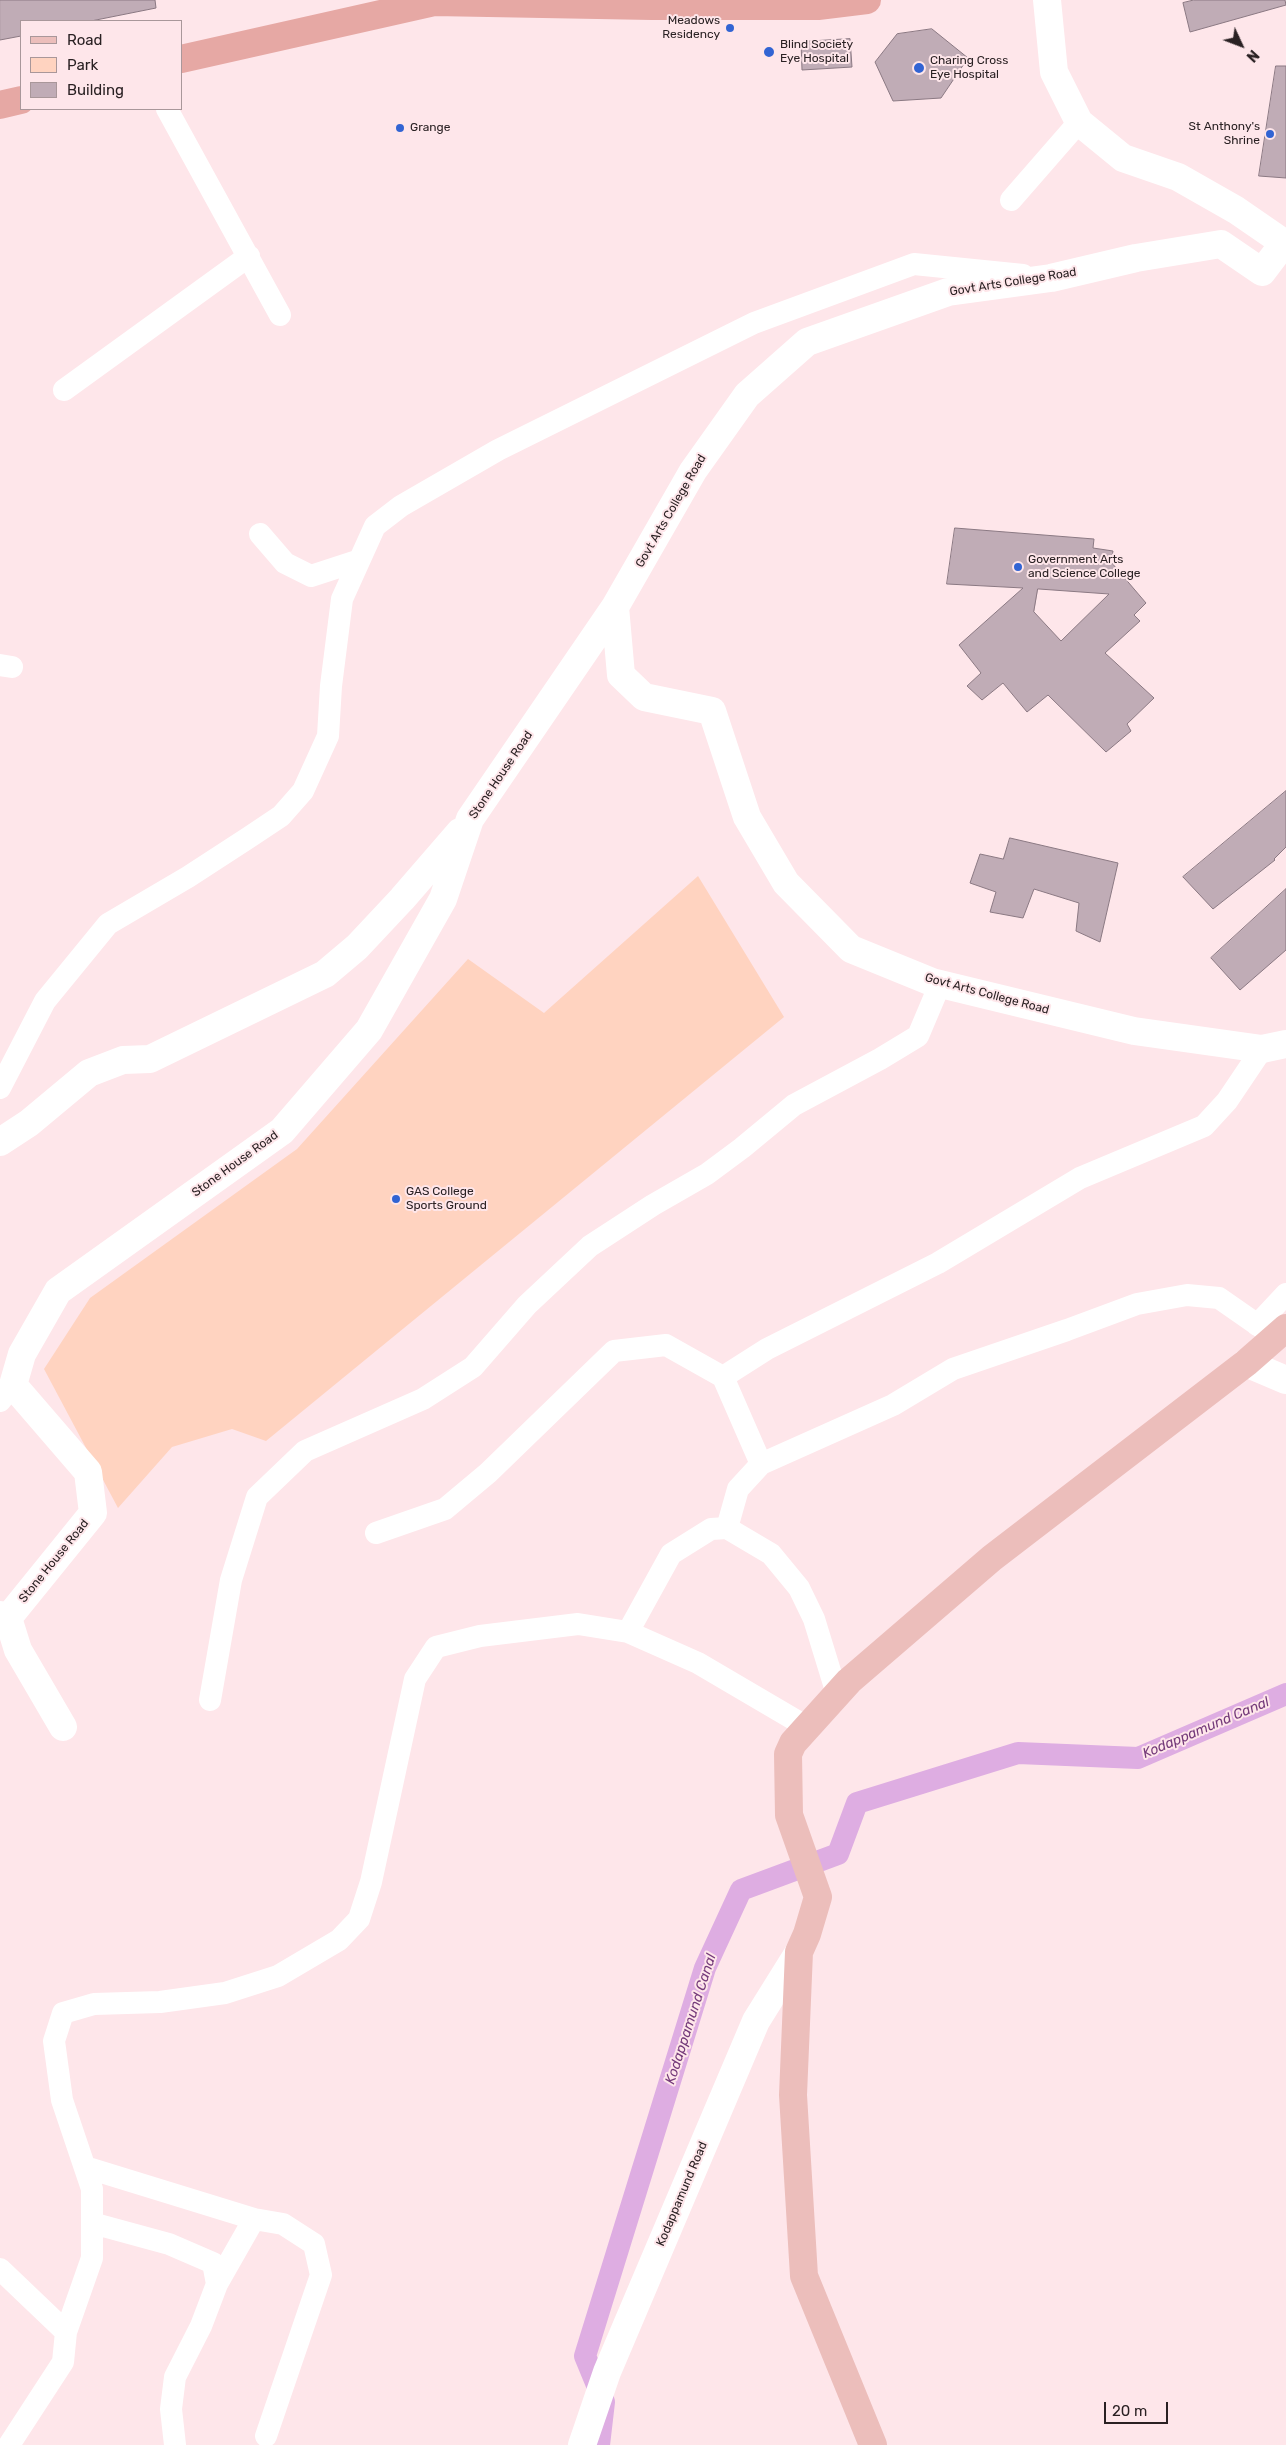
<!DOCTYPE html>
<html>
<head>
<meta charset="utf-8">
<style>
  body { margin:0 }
  #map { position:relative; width:1286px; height:2445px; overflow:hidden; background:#fee6ea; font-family:Rubik,sans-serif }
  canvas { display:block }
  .legend { position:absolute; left:20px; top:20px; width:162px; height:90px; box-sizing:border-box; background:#fee6ea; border:1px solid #a9979a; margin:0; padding:6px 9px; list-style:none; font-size:15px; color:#2a2123 }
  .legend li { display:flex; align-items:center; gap:10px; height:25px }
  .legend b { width:25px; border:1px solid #a9979a }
  .north { position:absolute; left:1216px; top:20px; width:50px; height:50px; -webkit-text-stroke:4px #fee6ea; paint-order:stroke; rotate:133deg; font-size:14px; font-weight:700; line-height:20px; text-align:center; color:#2a2123 }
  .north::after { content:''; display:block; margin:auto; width:18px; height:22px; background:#2a2123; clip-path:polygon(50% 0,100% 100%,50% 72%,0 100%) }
  .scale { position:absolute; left:1104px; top:2402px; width:64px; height:22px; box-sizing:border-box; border:2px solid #2a2123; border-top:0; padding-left:6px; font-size:15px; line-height:18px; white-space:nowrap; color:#2a2123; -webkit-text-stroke:4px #fee6ea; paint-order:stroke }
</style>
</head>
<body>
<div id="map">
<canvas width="1286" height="2445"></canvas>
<ul class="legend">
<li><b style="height:6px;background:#ecbebb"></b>Road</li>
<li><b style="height:14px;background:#ffd3c0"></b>Park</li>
<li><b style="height:14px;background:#c0acb6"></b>Building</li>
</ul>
<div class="north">N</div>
<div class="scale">20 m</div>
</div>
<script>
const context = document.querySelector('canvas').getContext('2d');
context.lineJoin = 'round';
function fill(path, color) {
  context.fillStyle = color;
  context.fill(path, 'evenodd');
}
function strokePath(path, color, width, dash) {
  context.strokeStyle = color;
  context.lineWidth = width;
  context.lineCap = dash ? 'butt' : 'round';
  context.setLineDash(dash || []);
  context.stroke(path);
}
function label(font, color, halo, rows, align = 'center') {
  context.font = font + ' Rubik,sans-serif';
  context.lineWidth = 4;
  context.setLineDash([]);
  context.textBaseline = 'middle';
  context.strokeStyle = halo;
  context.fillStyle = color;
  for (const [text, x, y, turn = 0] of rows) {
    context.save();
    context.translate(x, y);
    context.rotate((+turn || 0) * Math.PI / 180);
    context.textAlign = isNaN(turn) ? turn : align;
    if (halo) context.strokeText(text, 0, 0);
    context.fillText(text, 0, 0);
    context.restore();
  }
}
const green = new Path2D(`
  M698,876L784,1017L266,1441L232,1429L172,1447L118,1508L44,1369L90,1298L297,1149L468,959L544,1013Z`);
const canal = new Path2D(`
  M599,2445L604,2402L585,2356L705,1968L741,1890L838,1854L857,1803L1018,1753L1138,1758L1286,1694`);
const building = new Path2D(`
  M0,0H155L156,8L91,21H21V36L0,40Z
  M1194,0H1285L1286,5L1190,32L1183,3Z
  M932,29L968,58L941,98L893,101L875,62L897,34Z
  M850,39L852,67L802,70L801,42Z
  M1276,66H1286V178L1259,176Z
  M955,528L1094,539L1093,548L1113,551L1111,562L1146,603L1134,615L1140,621L1105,653L1154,698L1127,724L1131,731L1106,752L1048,695L1027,712L1003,683L982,700L967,686L981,673L959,645L1023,588L947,584ZM1038,589H1039L1109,594L1061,641L1034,612Z
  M1286,791V847L1274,859L1275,860L1213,909L1183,877Z
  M1010,838L1118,863L1100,942L1076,931L1079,903L1034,889L1023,918L990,912L996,892L970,883L980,854L1003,859Z
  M1286,889V950L1240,990L1211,958Z`);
const minor = new Path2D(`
  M167,109L280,315
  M1011,200L1079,122
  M64,390L249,256
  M260,534L285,563L311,576L357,561
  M0,665L12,667
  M0,1088L45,1001L108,924L188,877L248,838L281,816L303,791L328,736L331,686L342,599L375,526L401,506L498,450L754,323L914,264L1023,275
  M1257,1325L1286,1294
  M723,1377L761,1464
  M0,1401L13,1385
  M727,1528L738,1489L761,1464L893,1405L953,1369L1067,1330L1137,1304L1187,1295L1219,1298L1275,1337
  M376,1533L445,1509L488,1473L614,1351L666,1345L723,1377L767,1349L938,1263L1080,1178L1204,1126L1227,1101L1262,1049
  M628,1632L671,1554L711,1529L727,1528L771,1554L799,1588L814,1619L837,1694
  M210,1700L231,1580L257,1497L305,1451L423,1399L473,1367L527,1305L590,1246L653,1205L707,1174L742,1148L794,1105L880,1059L918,1036L940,984
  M85,2167L254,2219L283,2224L314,2244L321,2275L266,2436
  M92,2223L169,2244L213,2263L217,2284L201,2326L175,2377L171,2409L175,2445
  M0,2269L66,2332
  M217,2284L254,2219
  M9,2445L63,2362L66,2332L92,2258V2189L62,2100L54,2041L63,2013L94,2004L160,2002L225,1993L278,1976L339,1940L359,1919L371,1882L415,1679L436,1647L480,1636L578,1624L628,1632L698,1663L807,1727`);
const tertiary = new Path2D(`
  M1047,0L1054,72L1079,122L1123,158L1178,177L1236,210L1284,243L1262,272L1221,244L1136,258L1051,278L948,292L807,342L747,395L693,471L615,607L621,675L644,697L712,711L747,817L786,883L851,949L932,982L1134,1031L1262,1049L1286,1044
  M0,1142L29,1123L89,1073L123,1060L150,1059L325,974L357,947L402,899L460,832
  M1246,1363L1286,1380
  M0,1615L8,1618L93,1513L88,1472L13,1385L22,1354L58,1291L282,1131L369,1030L443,899L470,819L615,607
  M8,1618L18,1650L63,1727
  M582,2445L607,2372L756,2021L799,1952`);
const primary = new Path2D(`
  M873,2445L804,2276L793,2095L799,1952L807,1934L818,1897L789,1815L788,1754L793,1743L849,1681L992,1558L1246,1363L1286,1328`);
const trunk = new Path2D(`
  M181,59L434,2L652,6H818L867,0
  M0,105L21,100`);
const markers = [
  [730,28,5,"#3264d3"],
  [769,52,6,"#3264d3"],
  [919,68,6,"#3264d3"],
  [400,128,5,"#3264d3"],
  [1270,134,5,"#3264d3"],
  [1018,567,5,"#3264d3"],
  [396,1199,5,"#3264d3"]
];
const poiNames = [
  ["Meadows",720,21,"right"],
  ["Residency",720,35,"right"],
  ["Blind Society",780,45],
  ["Eye Hospital",780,59],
  ["Charing Cross",930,61],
  ["Eye Hospital",930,75],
  ["St Anthony's",1260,127,"right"],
  ["Shrine",1260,141,"right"],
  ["Grange",410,128],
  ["Government Arts",1028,560],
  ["and Science College",1028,574],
  ["GAS College",406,1192],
  ["Sports Ground",406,1206]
];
const streetNames = [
  ["Govt Arts College Road",1013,282,-9],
  ["Govt Arts College Road",671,511,-60],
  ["Stone House Road",501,775,-56],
  ["Govt Arts College Road",987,994,15],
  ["Stone House Road",235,1164,-36],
  ["Stone House Road",54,1561,-51],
  ["Kodappamund Road",682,2194,-67]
];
const waterNames = [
  ["Kodappamund Canal",1206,1728,-23],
  ["Kodappamund Canal",691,2019,-72]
];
fill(green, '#ffd3c0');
strokePath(canal, '#deade2', 22);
fill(building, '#c0acb6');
strokePath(building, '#8b7983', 1);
strokePath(minor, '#fff', 22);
strokePath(tertiary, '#fff', 28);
strokePath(primary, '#ecbebb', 28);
strokePath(trunk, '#e6a8a4', 28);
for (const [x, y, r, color] of markers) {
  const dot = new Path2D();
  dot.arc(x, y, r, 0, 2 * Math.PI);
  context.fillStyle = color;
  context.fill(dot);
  strokePath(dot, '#fee6ea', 2);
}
label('12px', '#2a2123', '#fee6ea', poiNames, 'left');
label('12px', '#2a2123', '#fee6ea', streetNames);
label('italic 14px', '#743a7a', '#fee6ea', waterNames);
</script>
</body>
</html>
